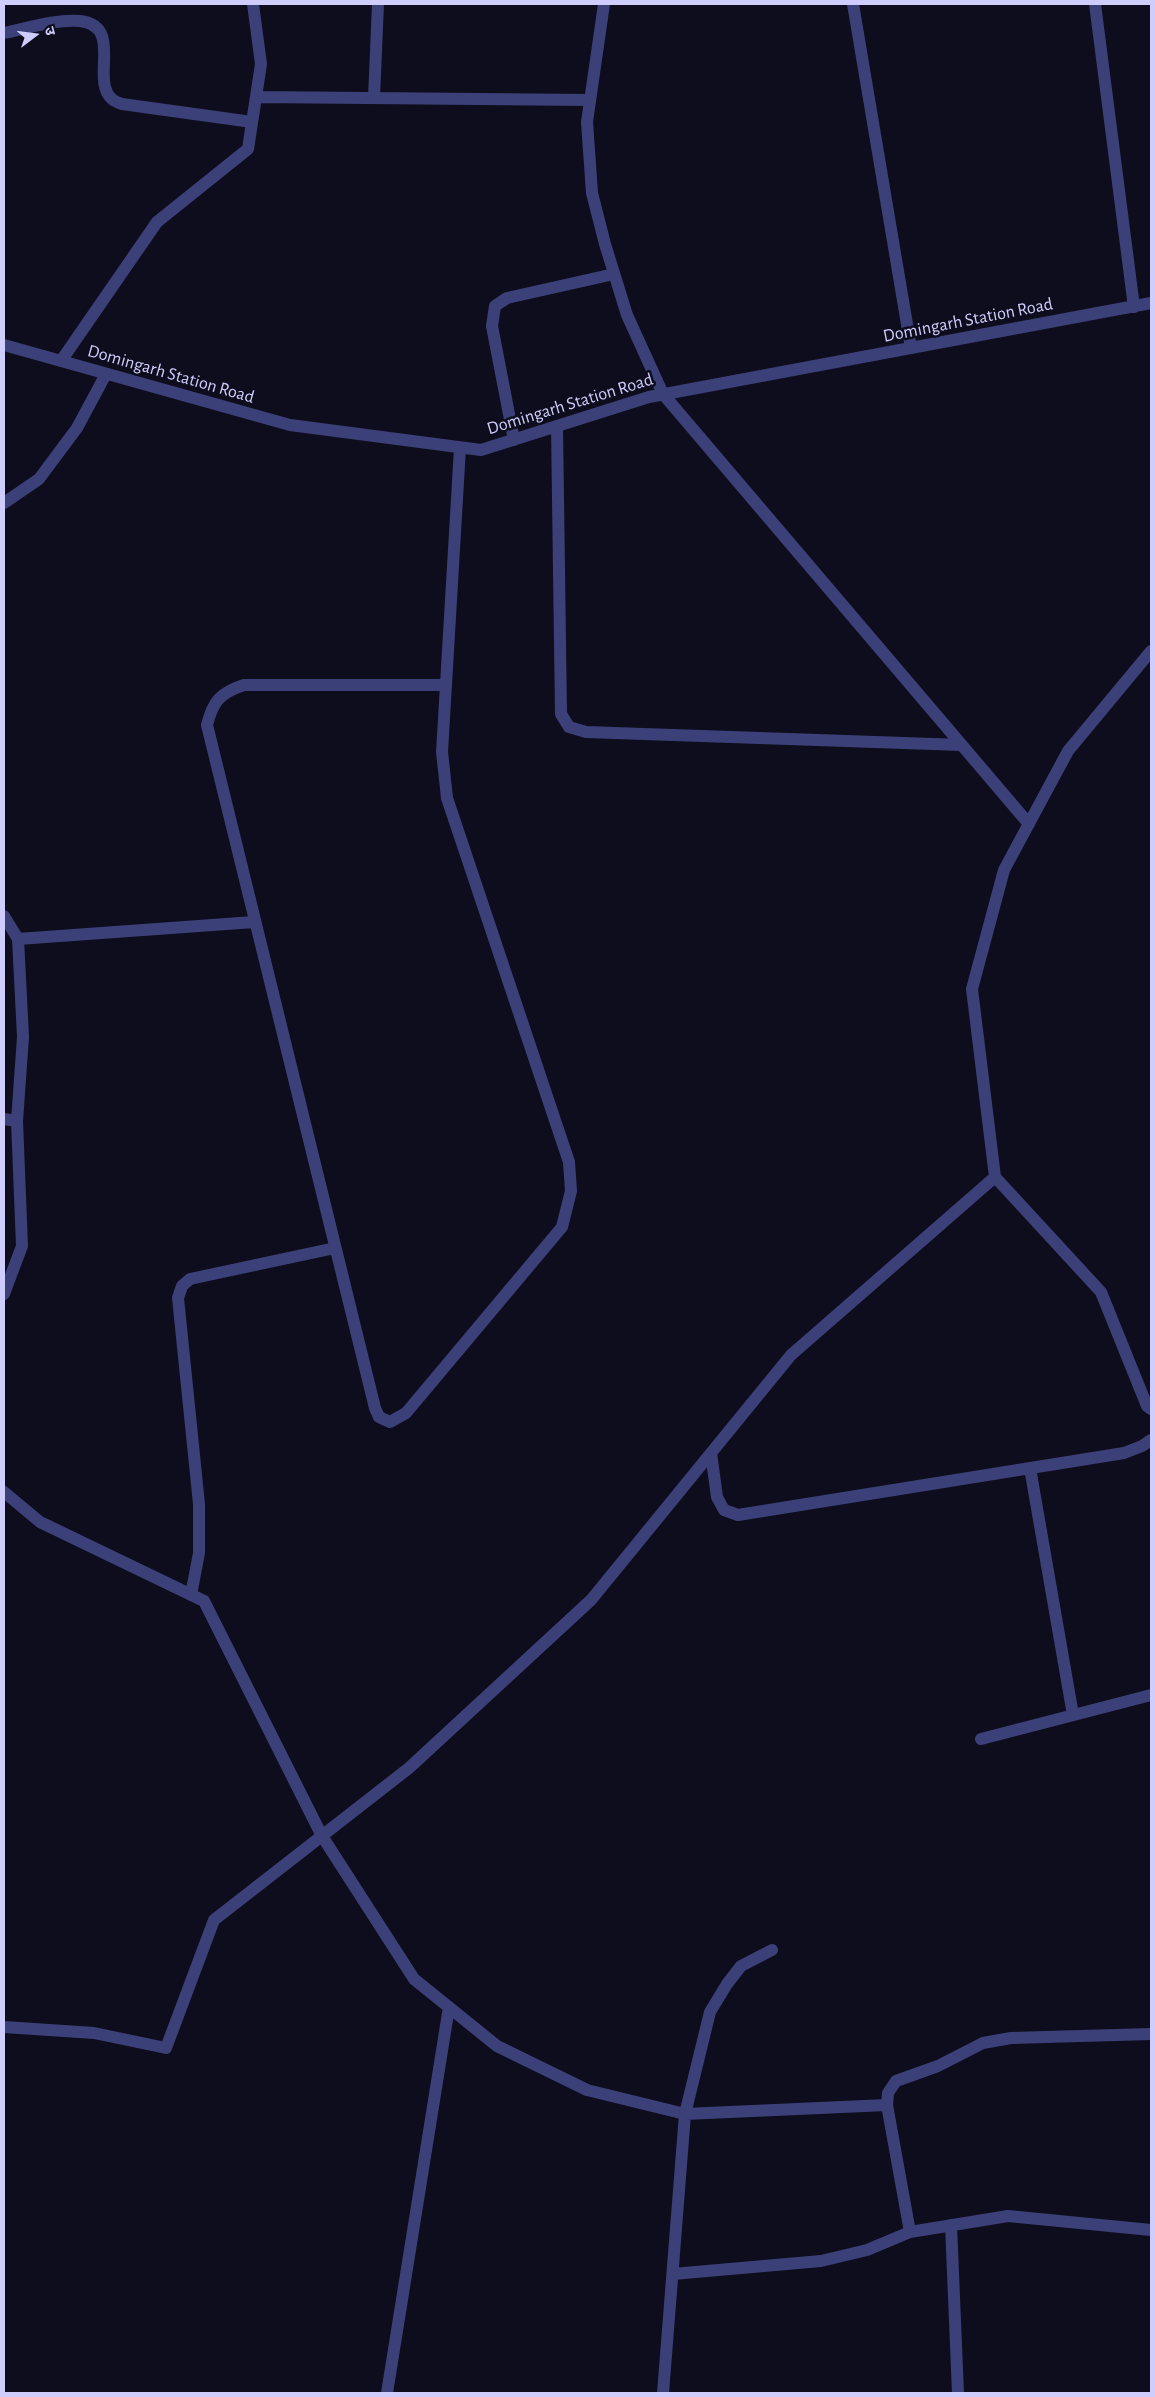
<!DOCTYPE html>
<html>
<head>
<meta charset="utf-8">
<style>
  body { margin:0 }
  #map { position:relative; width:1155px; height:2397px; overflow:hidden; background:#0e0d1d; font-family:"Alegreya Sans","Noto Sans Devanagari",sans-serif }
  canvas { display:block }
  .frame { position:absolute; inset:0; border:5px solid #cecdfb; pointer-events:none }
  .north { position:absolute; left:10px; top:10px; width:50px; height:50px; -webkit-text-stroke:4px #0e0d1d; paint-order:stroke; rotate:75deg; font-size:14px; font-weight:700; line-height:20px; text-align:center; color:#cecdfb }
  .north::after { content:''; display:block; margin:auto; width:18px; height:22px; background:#cecdfb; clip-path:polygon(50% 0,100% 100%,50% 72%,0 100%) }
</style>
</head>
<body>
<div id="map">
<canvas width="1155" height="2397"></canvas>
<div class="frame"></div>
<div class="north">उ</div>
</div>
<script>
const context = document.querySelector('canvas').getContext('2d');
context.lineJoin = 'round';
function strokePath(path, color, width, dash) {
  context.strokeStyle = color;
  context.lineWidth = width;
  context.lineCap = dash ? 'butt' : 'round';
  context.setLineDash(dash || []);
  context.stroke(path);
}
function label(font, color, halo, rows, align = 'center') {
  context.font = font + ' "Alegreya Sans",sans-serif';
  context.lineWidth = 5;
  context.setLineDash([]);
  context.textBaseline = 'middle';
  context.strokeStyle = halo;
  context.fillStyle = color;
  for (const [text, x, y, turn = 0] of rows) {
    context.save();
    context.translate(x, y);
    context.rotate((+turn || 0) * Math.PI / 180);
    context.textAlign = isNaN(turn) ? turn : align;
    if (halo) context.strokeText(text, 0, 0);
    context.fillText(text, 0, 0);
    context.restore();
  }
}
const minor = new Path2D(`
  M604,4L587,122L592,193L605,244L627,315L663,394L1029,824
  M853,4L911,348
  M1095,4L1134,307
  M4,33C28,28 56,19 80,21C124,26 90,80 112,99C114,101 119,103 122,104L252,122
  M256,97L590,100
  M374,98L378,4
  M4,345L290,425L481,450L649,397L1151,303
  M61,361L157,222L248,149L261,64L253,4
  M557,426L561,714L569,727L586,732L962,745
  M514,440L492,326L495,306L507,298L614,274
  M4,503L39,479L77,428L106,374
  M446,685H244C220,693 213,701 207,725L375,1408L379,1417L390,1422L406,1413L562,1227L571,1191L569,1162L447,798L442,752L460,448
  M4,916L18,939L23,1037L17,1121L4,1119
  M18,939L254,922
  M995,1177L1101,1292L1147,1406L1151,1409
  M4,1294L22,1246L17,1121
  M711,1453L717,1497L724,1510L738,1515L1124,1453L1142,1446L1151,1440
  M1030,1468L1073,1715
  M4,1492L40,1522L204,1601L322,1836L414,1979L497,2046L587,2090L685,2114L887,2105L910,2232L1008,2216L1151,2230
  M191,1595L199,1553V1504L178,1298L182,1286L190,1279L335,1248
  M981,1739L1151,1695
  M4,2027L94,2033L166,2048L214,1920L409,1768L591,1600L791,1355L995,1177L972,989L1004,870L1068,751L1151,651
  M887,2105L888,2093L896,2081L938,2066L983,2043L1011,2038L1151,2034
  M951,2225L958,2393
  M673,2274L821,2261L867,2250L910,2232
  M387,2393L449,2007
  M663,2393L685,2114L710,2012L727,1984L741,1966L772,1950`);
const streetNames = [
  ["Domingarh Station Road",968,320,-11],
  ["Domingarh Station Road",171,374,16],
  ["Domingarh Station Road",570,404,-17]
];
strokePath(minor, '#3c4078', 12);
label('18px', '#cecdfb', '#0e0d1d', streetNames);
</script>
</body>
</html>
